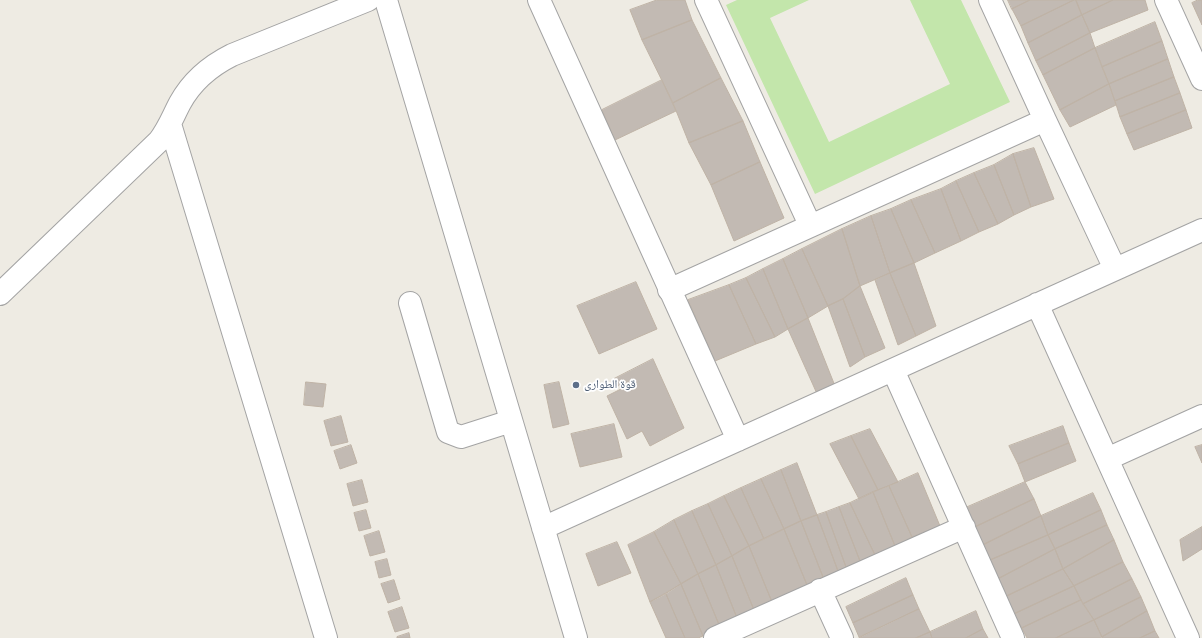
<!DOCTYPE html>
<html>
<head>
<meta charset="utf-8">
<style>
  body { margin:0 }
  canvas { display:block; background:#eeebe3 }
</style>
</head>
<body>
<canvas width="1202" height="638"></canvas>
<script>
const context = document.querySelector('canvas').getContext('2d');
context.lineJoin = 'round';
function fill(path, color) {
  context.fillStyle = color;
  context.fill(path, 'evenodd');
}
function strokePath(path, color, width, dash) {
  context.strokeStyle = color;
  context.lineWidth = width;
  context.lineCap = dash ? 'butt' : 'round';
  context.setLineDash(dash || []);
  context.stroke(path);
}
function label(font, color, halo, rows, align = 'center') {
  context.font = font + ' "IBM Plex Sans","Noto Naskh Arabic",sans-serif';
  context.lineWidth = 3.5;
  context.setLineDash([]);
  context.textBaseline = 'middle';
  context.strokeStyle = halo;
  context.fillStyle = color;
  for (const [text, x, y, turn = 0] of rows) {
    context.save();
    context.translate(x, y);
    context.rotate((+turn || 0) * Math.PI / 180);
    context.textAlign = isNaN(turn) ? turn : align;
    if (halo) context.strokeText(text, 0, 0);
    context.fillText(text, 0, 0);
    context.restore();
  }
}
const grass = new Path2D(`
  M737,0H809L770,18L829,142L950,84L910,0H961L1010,102L815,194L726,5Z`);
const building = new Path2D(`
  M657,0H685L692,20L642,40L630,10Z
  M1008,0H1030L1012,9Z
  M1030,0H1074L1021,26L1012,9Z
  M1074,0H1076L1082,15L1028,43L1021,26Z
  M1076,0H1113L1082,15Z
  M1113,0H1145L1148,10L1090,33L1082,15Z
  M1198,0H1202V25L1192,3Z
  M1082,15L1090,33L1036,61L1028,43Z
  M692,20L721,78L673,103L642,40Z
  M1155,22L1162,41L1102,67L1095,48Z
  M1090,33L1095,48L1043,75L1036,61Z
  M1162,41L1168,59L1109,84L1102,67Z
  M1095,48L1109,84L1060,110L1043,75Z
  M1168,59L1174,77L1115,101L1109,84Z
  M1174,77L1180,93L1120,117L1115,101Z
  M721,78L743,121L689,143L673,103Z
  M662,80L676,111L615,140L602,110Z
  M1109,84L1116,105L1070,127L1060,110Z
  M1180,93L1186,110L1127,134L1120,117Z
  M1186,110L1192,128L1134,150L1127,134Z
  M743,121L760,162L711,185L689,143Z
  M1034,148L1054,199L1031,207L1013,154Z
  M1013,154L1031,207L1014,215L994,165Z
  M760,162L784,218L734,241L711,185Z
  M994,165L1014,215L998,224L974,173Z
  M974,173L998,224L979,232L956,181Z
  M956,181L979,232L961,241L941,189Z
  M941,189L961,241L935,253L911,200Z
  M911,200L935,253L914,263L891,209Z
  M891,209L914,263L890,273L871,216Z
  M871,216L890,273L860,286L842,229Z
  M842,229L860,286L843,299L828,306L802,249Z
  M802,249L828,306L808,318L783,259Z
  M783,259L808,318L788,329L763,269Z
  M914,263L936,326L916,336L890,273Z
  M763,269L788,329L775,337L746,278Z
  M890,273L916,336L898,345L875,280Z
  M746,278L775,337L756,344L729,285Z
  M636,282L657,329L599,354L577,306Z
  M729,285L756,344L715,361L688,300Z
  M860,286L885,348L865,357L843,299Z
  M843,299L865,357L850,367L828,306Z
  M808,318L835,386L818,396L788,329Z
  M653,359L684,428L650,446L642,431L627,439L607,396L621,389L614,379Z
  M306,382L326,384L323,407L304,405Z
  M559,382L569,424L553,428L544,385Z
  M341,416L348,442L331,446L324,421Z
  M614,424L622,457L580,467L571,434Z
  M1063,426L1069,443L1018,464L1009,446Z
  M870,429L898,482L878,490L851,436Z
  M851,436L878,490L859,499L830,444Z
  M1069,443L1076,461L1025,482L1018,464Z
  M351,445L357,463L340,469L334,451Z
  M1202,445V463L1195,447Z
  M797,463L817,515L801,521L781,470Z
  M781,470L801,521L784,529L761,479Z
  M918,473L940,526L912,537L889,486Z
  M761,479L784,529L764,539L741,488Z
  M362,480L368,502L353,506L347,484Z
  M1025,482L1034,499L973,528L963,509Z
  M889,486L912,537L895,546L873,492Z
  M741,488L764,539L749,546L724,496Z
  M873,492L895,546L875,555L850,503Z
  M1093,493L1101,510L1048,535L1041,516Z
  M724,496L749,546L732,556L708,504Z
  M1034,499L1041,516L979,547L973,528Z
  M850,503L875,555L860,561L839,507Z
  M708,504L732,556L716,565L692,511Z
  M839,507L860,561L846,567L826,512Z
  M366,510L371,528L359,531L354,513Z
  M1101,510L1107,525L1055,549L1048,535Z
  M692,511L716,565L698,574L674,520Z
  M826,512L846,567L838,571L817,515Z
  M817,515L838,571L823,577L801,521Z
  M1041,516L1048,535L986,562L979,547Z
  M674,520L698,574L681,584L654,532Z
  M801,521L823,577L807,585L784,529Z
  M1107,525L1114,540L1063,569L1055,549Z
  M1202,527V549L1183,561L1180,540Z
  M784,529L807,585L772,602L749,546Z
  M379,531L385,552L370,556L364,536Z
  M654,532L681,584L650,602L628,545Z
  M1048,535L1055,549L996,580L986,562Z
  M1114,540L1123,562L1074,586L1063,569Z
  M617,542L631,573L598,586L586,554Z
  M749,546L772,602L754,610L732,556Z
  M1055,549L1063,569L1005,597L996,580Z
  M732,556L754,610L737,618L716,565Z
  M387,559L391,575L379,578L375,562Z
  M1123,562L1132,579L1083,604L1074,586Z
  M716,565L737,618L720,627L698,574Z
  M1063,569L1074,586L1014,614L1005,597Z
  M698,574L720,627L703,636L681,584Z
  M906,578L913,595L853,623L846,607Z
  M1132,579L1141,597L1094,620L1083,604Z
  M394,580L400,599L388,603L381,584Z
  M681,584L703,636L698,638H685L666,594Z
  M1074,586L1081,600L1022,628L1014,614Z
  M666,594L685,638H666L650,602Z
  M913,595L919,609L859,637L853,623Z
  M1141,597L1147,611L1102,637L1094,620Z
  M1081,600L1094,620L1056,638H1027L1022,628Z
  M402,607L409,628L395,632L388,612Z
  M919,609L930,632L916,638H859Z
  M976,611L983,629L966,638H932L930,632Z
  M1147,611L1155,631L1140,638H1103L1102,637Z
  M1094,620L1102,637L1100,638H1056Z
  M983,629L988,638H966Z
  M1155,631L1159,638H1140Z
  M930,632L932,638H916Z
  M409,633L410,638H397V637Z`);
const minor = new Path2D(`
  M386,0L576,638
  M539,0L738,440
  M706,0L810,225
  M990,0L1045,120L1115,269
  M1166,0L1202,79
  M170,124L326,638
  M669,290L1045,120
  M0,294L159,141C169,128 173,116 180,103C192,81 210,66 232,55L368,0
  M410,303L448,432L461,437L511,421
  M1037,304L1188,638
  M893,370L1013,638
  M1107,459L1202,416
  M543,528L1202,230
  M820,590L842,638
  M715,638L964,527`);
const markers = [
  [576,385,4,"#5c6f8a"]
];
const serviceNames = [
  ["قوة الطواری",584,385]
];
fill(grass, '#c3e6ab');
fill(building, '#c2bab3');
strokePath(building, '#bfb3a6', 1);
strokePath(minor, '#a4a4a4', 24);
strokePath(minor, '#fff', 22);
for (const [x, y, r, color] of markers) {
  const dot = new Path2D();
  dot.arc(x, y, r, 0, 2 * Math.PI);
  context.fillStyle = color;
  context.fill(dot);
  strokePath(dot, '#fff', 1.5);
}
label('12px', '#4e5e75', '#fff', serviceNames, 'left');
</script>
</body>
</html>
